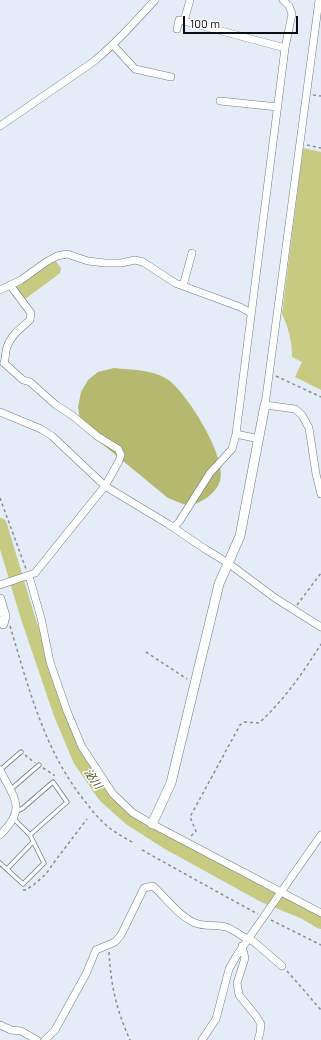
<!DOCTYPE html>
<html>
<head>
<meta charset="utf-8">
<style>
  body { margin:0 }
  #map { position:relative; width:321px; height:1040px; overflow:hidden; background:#e3ecf7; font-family:Barlow,sans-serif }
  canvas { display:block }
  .scale { position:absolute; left:183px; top:16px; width:115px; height:18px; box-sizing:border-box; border:2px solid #0b0e12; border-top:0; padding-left:5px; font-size:12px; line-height:14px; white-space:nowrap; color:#0b0e12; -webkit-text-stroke:3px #fff; paint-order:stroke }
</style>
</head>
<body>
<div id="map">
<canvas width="321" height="1040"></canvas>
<div class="scale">100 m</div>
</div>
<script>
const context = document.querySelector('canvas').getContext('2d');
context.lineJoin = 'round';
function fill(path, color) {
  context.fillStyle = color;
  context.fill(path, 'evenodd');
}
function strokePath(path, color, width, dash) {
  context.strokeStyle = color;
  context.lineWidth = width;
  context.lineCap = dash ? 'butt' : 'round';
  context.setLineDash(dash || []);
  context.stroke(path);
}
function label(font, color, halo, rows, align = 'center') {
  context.font = font + ' Barlow,"Noto Sans JP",sans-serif';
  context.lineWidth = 3;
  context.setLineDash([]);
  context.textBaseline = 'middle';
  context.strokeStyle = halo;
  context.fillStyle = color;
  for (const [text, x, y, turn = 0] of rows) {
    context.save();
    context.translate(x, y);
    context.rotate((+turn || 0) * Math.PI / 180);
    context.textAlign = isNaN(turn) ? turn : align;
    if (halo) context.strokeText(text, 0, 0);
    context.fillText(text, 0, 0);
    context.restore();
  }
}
const forest = new Path2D(`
  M114,368C131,370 151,369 167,379C186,391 228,458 220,481C215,495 201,503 188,506L168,498L95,438L80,420L78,407L81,392L88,380L98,372Z`);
const water = new Path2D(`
  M303,148L321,152V390L295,377L302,362L292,357C292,341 289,329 282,314Z
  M55,260L61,268L60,273L24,300L18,291L16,285L24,282Z`);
const river = new Path2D(`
  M0,525L28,618L60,712L80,760L105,796L131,819L167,842L265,896L304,912L321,922`);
const path = new Path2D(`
  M313,95L321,96
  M307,145L321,148
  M276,376L321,397
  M0,498L26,569
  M297,605L321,573
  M10,626C29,689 45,754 88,805C93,812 99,819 106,825C114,832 123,837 132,842
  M146,652L187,679
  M25,755L35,763
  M43,768L54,775V776
  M191,836L196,831L190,817L240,725L244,722L259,723C284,700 303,673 321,644
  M142,850L223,895L258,914
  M23,890H26C35,884 47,875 52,865L87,819
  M271,920L321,945
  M109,952C111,986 116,1009 130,1040
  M287,971L321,1010`);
const lane = new Path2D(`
  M0,770L21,752
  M10,790L39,765
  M16,812L23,808L53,782L67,802L30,835
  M0,863L23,884L44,863L30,835L13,818
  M7,869L33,842`);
const street = new Path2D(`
  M190,0L184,21L285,48
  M319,0L265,405L295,409L302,415L309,428L316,474L321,494
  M177,29L179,20L184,21
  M113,45L135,69L171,77
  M220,101L278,107
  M0,126L93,62C116,43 135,22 155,0
  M183,286L192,253
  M0,290L21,280L46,262L57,256L67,254L88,261L105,263H121L135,260L143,262L175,283L240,307L251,313
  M4,363C6,358 5,352 7,347C11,335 21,328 30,320L31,313L10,285
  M0,412L41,429L52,436L105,486L168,524L205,549L228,563L275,598L321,627
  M236,434L259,439
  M174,527L179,522L210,473L232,449L236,434L285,48L292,14L289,6L283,0
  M29,576L41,618L50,662L67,711L82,747L113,794L133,813L152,824L321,913
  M0,585L35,573L105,486L119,461L121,455L118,449L97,436L73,416L56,405L30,382L23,380L4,363
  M0,770C15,800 27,808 0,835
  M242,946L245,958L237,983L239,995L256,1016L261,1024L260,1033L258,1040
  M0,1025L11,1030L21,1031L37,1040
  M45,1040L55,1030L86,974L96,950L115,942L121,935L144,888L153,886C166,898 179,916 195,923C205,927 216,924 226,927C236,930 243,939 253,941L282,966
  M202,1040L216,1019L229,969L237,955L321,835`);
const secondary = new Path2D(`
  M0,599L5,616L3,624
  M152,824L171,783L219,584L240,536L265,405`);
const waterNames = [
  ["泌川",93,779,55]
];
fill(forest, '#b5b86f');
fill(water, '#c7ca81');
strokePath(river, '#c7ca81', 14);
strokePath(lane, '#727a85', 5);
strokePath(street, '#727a85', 8);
strokePath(secondary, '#727a85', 10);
strokePath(path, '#868d95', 1.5, [3, 3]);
strokePath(lane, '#fff', 3.5);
strokePath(street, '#fff', 7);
strokePath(secondary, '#fff', 9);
label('italic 11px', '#484911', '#fff', waterNames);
</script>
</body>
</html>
